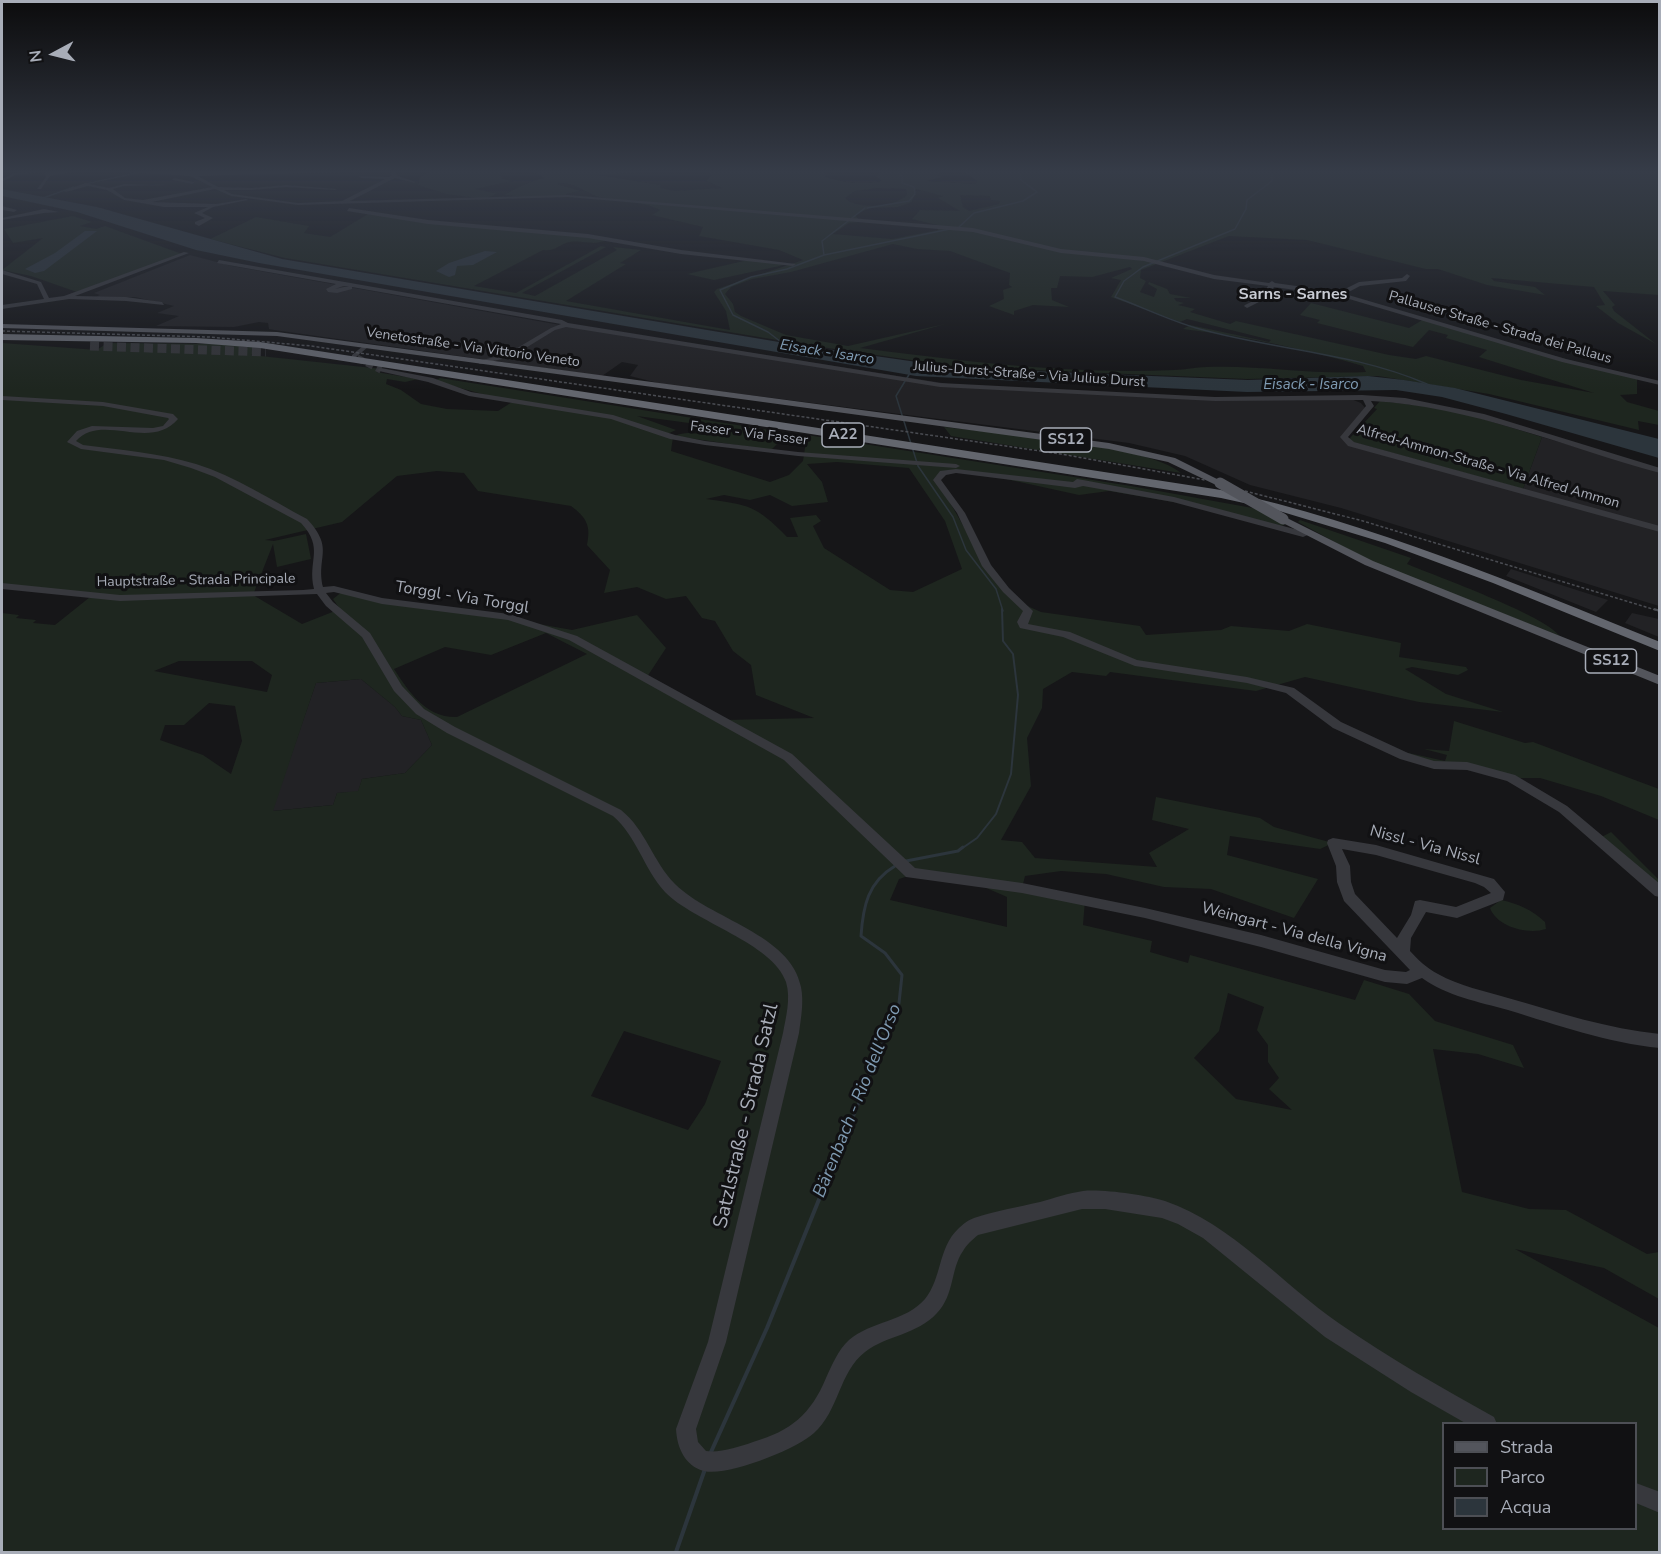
<!DOCTYPE html>
<html>
<head>
<meta charset="utf-8">
<style>
  body { margin:0 }
  #map { position:relative; width:1661px; height:1554px; overflow:hidden; background:#161618; font-family:"Nunito Sans",sans-serif }
  canvas { display:block }
  .frame { position:absolute; inset:0; border:3px solid #a8adb8; pointer-events:none }
  .legend { position:absolute; left:1442px; top:1422px; width:195px; height:108px; box-sizing:border-box; background:#111113; border:2px solid #4d4f55; margin:0; padding:8px 10px; list-style:none; font-size:18px; color:#a8adb8 }
  .legend li { display:flex; align-items:center; gap:12px; height:30px }
  .legend b { width:30px; border:2px solid #4d4f55 }
  .north { position:absolute; left:24px; top:24px; width:60px; height:60px; -webkit-text-stroke:4px #111113; paint-order:stroke; rotate:263deg; font-size:16px; font-weight:700; line-height:24px; text-align:center; color:#a8adb8 }
  .north::after { content:''; display:block; margin:auto; width:21px; height:27px; background:#a8adb8; clip-path:polygon(50% 0,100% 100%,50% 72%,0 100%) }
</style>
</head>
<body>
<div id="map">
<canvas width="1661" height="1554"></canvas>
<div class="frame"></div>
<ul class="legend">
<li><b style="height:8px;background:#53555c"></b>Strada</li>
<li><b style="height:16px;background:#1e261f"></b>Parco</li>
<li><b style="height:16px;background:#2c353c"></b>Acqua</li>
</ul>
<div class="north">N</div>
</div>
<script>
const context = document.querySelector('canvas').getContext('2d');
context.lineJoin = 'round';
function fill(path, color) {
  context.fillStyle = color;
  context.fill(path, 'evenodd');
}
function strokePath(path, color, width, dash) {
  context.strokeStyle = color;
  context.lineWidth = width;
  context.lineCap = dash ? 'butt' : 'round';
  context.setLineDash(dash || []);
  context.stroke(path);
}
function label(font, color, halo, rows, align = 'center') {
  context.font = font + ' "Nunito Sans",sans-serif';
  context.lineWidth = 6;
  context.setLineDash([]);
  context.textBaseline = 'middle';
  context.strokeStyle = halo;
  context.fillStyle = color;
  for (const [text, x, y, turn = 0] of rows) {
    context.save();
    context.translate(x, y);
    context.rotate((+turn || 0) * Math.PI / 180);
    context.textAlign = isNaN(turn) ? turn : align;
    if (halo) context.strokeText(text, 0, 0);
    context.fillText(text, 0, 0);
    context.restore();
  }
}
const built = new Path2D(`
  M190,255L232,266L560,325L619,332L962,386L1215,399L1346,397L1361,403L1367,410L1347,437L1353,442L1523,489L1542,437L1659,471V606L1341,508L1250,485L1185,456L1129,443L662,384L630,376L638,365L622,362L602,376L274,330L269,329L268,323L259,322L234,327L156,326L179,316L157,313L174,306L135,297L93,298L100,295L94,293Z
  M1511,569L1608,600L1596,612L1506,576Z
  M1632,613L1659,619V637L1625,623Z
  M361,679L395,707L402,716L421,720L432,745L405,773L362,779L358,792L337,793L333,805L272,811L316,683Z`);
const green = new Path2D(`
  M428,172H499L502,179L513,181L475,189L504,195C518,187 530,181 545,178L534,172H638L597,175L661,185L660,188L675,191L723,188L706,181L711,176L709,172H826L825,177C844,183 863,185 882,181L876,176L882,172H940L937,175L942,177L926,181L976,184L977,181L965,172H1659V295L1603,291L1615,305L1612,307L1614,311L1656,344L1618,323L1596,306L1605,305L1594,287L1491,278L1494,281L1535,287L1545,295L1487,285L1438,269H1426L1307,240L1229,236L1141,270L1140,278L1146,281L1140,292L1154,297L1157,289L1148,284L1149,282L1167,289L1170,294L1191,298H1174L1176,301L1184,303L1178,305L1195,309L1190,312L1230,324L1236,321L1389,355L1416,359L1426,356L1521,380L1594,393L1479,357L1487,350L1446,338L1448,335L1429,330L1413,347L1317,323L1320,320L1300,315L1311,303L1409,328L1424,319L1637,379V394L1620,395L1627,402L1659,411V425L1638,421L1639,430L1489,394L1378,376L1247,379L960,367L807,345L285,258L210,239L256,217L309,226L304,233L330,237L368,214L608,239C594,247 585,240 570,242C559,244 555,252 543,250L474,286L516,293L601,246L606,247L522,293L535,296L617,250L613,247L641,250L620,263L626,264L566,301L730,330L726,311L714,292L717,289L803,260L779,250L699,236L703,227L652,215L660,210C641,200 617,203 596,196C583,191 571,180 557,184L580,191L566,194L567,196L533,198L496,194L485,199L446,194L418,185L420,177ZM877,188L906,189L907,195C895,207 857,210 845,198L855,191ZM916,189L943,196L938,198L960,211L920,210L912,219L937,225L938,230L892,239L833,234L849,223L861,222L855,215L870,208L898,207L912,202ZM960,195L990,196L991,200L1000,201L999,204L969,211L963,207ZM893,244L917,249L950,251L1010,273L1009,285L1012,287L1003,290L1004,299L989,306L1014,315V311L1033,305L1069,307L1052,300L1051,288H1057L1060,276L1092,277L1130,267L1132,269L1111,278L1121,280L1111,297L1180,322L1187,319L1271,340L1269,342L1190,325L1183,329C1244,336 1305,349 1363,366L1366,372C1313,375 1260,365 1207,367C1196,367 1185,370 1175,370C1070,375 964,361 860,348L945,324L848,346L786,335L741,316L735,312L733,304L725,294L731,287L752,279L791,272Z
  M73,216L92,222L80,226L96,229L105,226L182,254L77,292L31,276L2,270L43,238L13,243L4,229Z
  M748,260L789,264L714,280L687,274Z
  M2,343L97,350L107,343L219,344L262,348L251,355L382,369L376,372L418,379L405,382L387,379L386,384L401,390L421,404L447,409L498,411L512,402L434,381L440,378L788,433L771,450L675,436C694,427 706,443 726,428L637,416L676,430L667,434L673,437L671,451L770,482L789,475L803,461L807,435L1131,486L1258,509L1287,524L1278,527L1214,509L1109,491L1079,495L974,472H948L937,480L976,548L1016,601L1041,612L1140,626L1146,635L1221,630L1231,626L1289,631L1307,624L1401,643L1399,657L1466,667L1468,670L1458,675L1412,667L1405,669L1446,694L1503,712L1419,702L1305,677L1256,691L1110,672L1106,676L1072,672L1043,689L1042,708L1027,738L1031,786L1001,840L1022,842L1035,858L1157,867L1149,853L1189,829L1152,820L1156,797L1260,818L1274,827L1333,843L1320,849L1230,836L1227,855L1318,879L1294,918L1211,889L1164,887L1106,874L1061,871L1025,876L1022,888L1085,900L1083,925L1152,941L1150,952L1188,963L1190,955L1355,1000L1364,980L1409,994L1435,1021L1513,1045L1524,1068L1478,1054L1433,1049L1462,1192L1529,1209L1566,1210L1647,1254L1659,1252V1299L1604,1268L1515,1249L1659,1328V1552H2V613L19,615L16,618L36,620L33,623L55,625L90,597L2,586ZM837,462L909,468L945,521L962,569L913,592L890,590L824,548L813,526L821,521L816,515L790,518L798,537H787C756,505 749,505 706,499L724,495L750,500L770,495L792,506L828,502L822,482L807,464ZM437,471L464,473L478,491L571,506C587,518 591,526 587,545L610,570L604,593L637,587L666,599L686,596L702,618L715,621L733,651L751,665L756,695L814,718L724,720L647,677L666,648L637,615L572,630L472,612L353,595L343,591L333,599L340,609L302,624L253,595L273,544L277,567L311,559L306,534L274,541L265,540L342,522L397,476ZM546,633L587,654L457,717C426,718 409,692 394,669L445,647L491,655ZM179,661H252L272,675L267,692L154,671ZM361,679L395,707L402,716L421,720L432,745L405,773L362,779L358,791L337,793L333,805L273,811L316,683ZM209,703L235,706L242,741L231,774L203,755L160,740L165,725H184ZM915,874L975,883L1007,897V927L890,900L899,879ZM1228,993L1264,1007L1257,1030L1268,1045V1062L1279,1078L1269,1089L1292,1110L1236,1099L1194,1058L1219,1031ZM624,1031L721,1061L705,1104L688,1130L591,1096ZM1444,1424H1636V1528H1444Z
  M1380,401L1450,409L1542,437L1523,489L1353,442L1349,439L1377,409L1374,408Z
  M944,427C992,433 1150,445 1181,473L951,436Z
  M1300,520L1411,558L1407,564C1438,577 1542,614 1560,636L1370,561L1298,522Z
  M1454,721L1525,743L1533,742L1659,789V820L1601,796L1540,778H1511L1451,767L1381,747L1445,761L1447,755L1424,749L1449,751Z
  M1611,832L1659,880V894L1598,839Z
  M1501,900C1519,904 1532,910 1545,922L1546,929C1528,935 1497,927 1490,908Z`);
const water = new Path2D(`
  M2,189L97,207L282,259L791,344L959,368L1248,380L1368,376L1404,380L1455,388L1659,439V458L1506,414L1442,397L1396,390L1247,392L916,376L259,263L196,250L77,212L2,196Z
  M85,231H97L44,271L35,273L25,269L55,253Z
  M485,251L497,252L473,265L457,266L455,275L449,277L436,271L449,263Z`);
const streamFar3 = new Path2D(`
  M1272,172V181L1247,200L1246,209L1235,229L1143,267L1124,281L1115,297C1142,307 1169,320 1196,328C1273,350 1353,352 1427,384
  M85,184L141,172
  M43,198L74,187
  M867,208L909,201L915,194L914,187L902,183V176L895,172
  M959,227L974,213L1023,201L1037,192L1021,180L1020,172
  M824,255L822,241L865,208
  M781,342L768,332L733,315L720,290L751,277L787,269L824,255L950,229
  M910,373L896,396L918,466L953,517L966,550L996,589L1003,611`);
const streamFar2 = new Path2D(`
  M961,849L977,838L996,814L1011,774L1018,695L1013,654L1003,641L1002,609`);
const streamFar1 = new Path2D(`
  M906,861L958,851L963,847
  M837,1157L899,1003L902,975L885,953L861,936C863,906 868,882 895,866`);
const stream = new Path2D(`
  M711,1452L767,1328L837,1155
  M676,1552L705,1469`);
const minorTunnel = new Path2D(`
  M357,358L381,370`);
const highwayTunnel = new Path2D(`
  M90,346L266,352`);
const minor = new Path2D(`
  M42,172L15,175L2,182V179L14,173Z
  M44,172H72L50,176L41,189H37L46,177Z
  M125,172H343L198,176L218,187L252,188L286,185L337,189L335,190L286,187L252,190H224L232,194L298,203L342,201L385,179L361,178L359,176L389,177L392,175L391,172H395L398,176L416,182L414,183L395,178L350,201L568,195L973,228L1061,249L1144,257L1214,275L1269,283L1272,281L1275,283L1339,292L1359,282L1402,278L1407,274L1410,276L1406,281L1360,286L1345,294L1566,359L1660,381V385L1562,362L1339,296L1274,287L1265,299L1247,308L1244,306L1245,305L1261,297L1268,286L1214,279L1144,261L1061,253L973,232L568,197L298,205L231,196L215,189L152,202L216,204L246,199L248,200L213,207L202,213L213,218L199,226L195,224V222L205,218L194,213L208,207H164L124,200L107,190L88,186L66,192L64,191L85,183L109,188L124,184L168,185L124,186L113,189L125,198L143,200L212,187L190,176Z
  M174,178L194,182V183L192,184L172,180Z
  M2,206L17,210L14,212L2,210Z
  M349,208L428,220L588,234L681,250L796,264L793,266L681,254L588,238L428,224L347,211Z
  M44,209L59,212L44,213L2,220V218Z
  M184,252L189,253L75,296L126,297L162,302L164,305L126,301L69,299L2,309V305L44,299L37,284L2,274V270L41,282L49,298L64,296Z
  M219,260L562,320L568,323L940,383L1215,397L1362,395L1405,398L1484,414L1660,468V473C1564,447 1471,406 1371,401L1374,406L1348,437L1354,442L1660,526V532L1348,446L1340,437L1366,406L1363,400L1215,401L940,387L566,327L555,330L511,357L480,364L477,362L478,361L507,354L551,328L561,324L352,287V289L337,293L328,292L326,289L336,284L217,263ZM343,286H349L335,289Z
  M363,346L368,347L356,357H352V355Z
  M381,368L433,378L471,392L613,415L675,435L705,441L798,452L956,464L960,466L956,468L798,456L705,445L670,439L611,419L469,396L428,382L379,371L377,370Z
  M2,396L103,402L173,414L178,419C150,452 102,412 76,441L83,445C121,450 159,453 196,464C235,476 271,500 307,519C335,549 316,556 323,587L334,586L382,598L509,614L577,636L792,754L915,868L1022,883L1145,908L1261,935L1385,970L1406,972L1410,970L1344,901L1337,882L1336,866L1327,843L1328,840L1333,838L1376,845L1494,879L1505,892L1503,900L1457,918L1426,912L1411,938L1410,951C1418,960 1427,968 1438,974C1459,986 1485,991 1508,998C1557,1012 1608,1029 1660,1034V1048C1608,1043 1557,1025 1508,1010C1479,1002 1447,996 1422,978L1407,984L1385,982L1261,947L1145,918L1022,893L906,877L784,760L569,640L508,620L382,604L334,592L326,593L333,602L370,633L402,686L424,709L455,727L621,810C646,830 653,862 675,884C710,919 791,934 801,987C804,1002 801,1018 799,1033L726,1342L696,1429L698,1442L706,1451C720,1453 739,1447 753,1442C791,1431 811,1414 826,1378C832,1365 838,1350 849,1340C871,1321 905,1322 925,1299C942,1278 938,1248 958,1229C962,1225 968,1220 974,1218C995,1211 1018,1207 1040,1202C1054,1198 1069,1193 1083,1191C1103,1189 1145,1195 1165,1201C1232,1224 1282,1284 1340,1324C1389,1358 1442,1388 1494,1417L1497,1424H1467L1411,1392L1325,1337L1203,1238L1178,1224L1162,1218L1105,1209H1082L978,1235C972,1240 967,1244 963,1251C950,1270 955,1294 937,1313C917,1335 887,1335 865,1352C839,1372 839,1411 814,1433C797,1449 727,1477 704,1471C685,1466 677,1448 676,1429L708,1342L783,1033C786,1017 791,998 786,982C773,943 694,922 665,892C644,869 637,837 613,816L447,733L416,714L394,691L362,637L326,606L317,594L120,601L2,589V583L120,595L303,590L314,589C307,560 325,549 301,523L215,477L191,468L164,460L81,449L67,442L77,431L92,426L153,428L163,426L169,419L168,418L103,406L2,400ZM1342,849L1376,855L1475,883L1484,887L1491,893L1456,907L1420,900L1415,901L1411,915L1397,938L1355,894L1351,882L1350,866Z
  M956,469L1073,482L1077,479L1083,480L1174,497L1302,531L1310,530V534L1303,537L1173,502L1083,486L1075,488L956,473L946,475L941,480L965,513L991,565L1009,588L1033,611L1028,624L1070,632L1137,660L1247,677L1294,688L1341,722L1408,753L1434,761L1467,762L1515,775L1567,806L1660,884V897L1655,896L1559,812L1507,781L1467,770L1434,769L1400,759L1333,728L1286,693L1247,683L1135,666L1063,637L1020,628L1017,622L1023,611L1003,592L982,566L957,513L933,480L940,471Z
  M1636,1483L1660,1492V1513L1636,1503Z`);
const major = new Path2D(`
  M2,324L277,332L1109,443L1175,458L1225,483L1216,485L1168,462L1109,449L277,336L2,328Z
  M1283,516L1373,561L1660,676V685L1365,565L1279,521L1277,519Z`);
const highway = new Path2D(`
  M2,334L196,338L260,342L1221,490C1373,524 1515,583 1660,642V651L1493,583L1385,543L1276,510L1221,498L260,348L196,343L2,340Z`);
const railFar1 = new Path2D(`
  M2,331L209,337L311,346L1061,454L1205,480
  M1245,491L1363,521L1659,611`);
const rail = new Path2D(`
  M1654,609L1660,611`);
const majorBridge = new Path2D(`
  M1220,483L1283,519`);
const farStreetnames = [
  ["Pallauser Straße - Strada dei Pallaus",1500,328,16],
  ["Venetostraße - Via Vittorio Veneto",473,348,8],
  ["Julius-Durst-Straße - Via Julius Durst",1029,375,4],
  ["Fasser - Via Fasser",749,434,7],
  ["Alfred-Ammon-Straße - Via Alfred Ammon",1488,467,16],
  ["Hauptstraße - Strada Principale",196,581,-1]
];
const farWaternames = [
  ["Eisack - Isarco",827,353,9],
  ["Eisack - Isarco",1311,385]
];
const shields = [
  [843,435,42],
  [1066,440,51],
  [1611,661,51]
];
const shieldNames = [
  ["A22",843,435],
  ["SS12",1066,440],
  ["SS12",1611,661]
];
const farQuarternames = [
  ["Sarns - Sarnes",1293,295]
];
const streetNames = [
  ["Torggl - Via Torggl",462,598,9],
  ["Nissl - Via Nissl",1425,846,15],
  ["Weingart - Via della Vigna",1294,933,15]
];
const waterNames = [
  ["Bärenbach - Rio dell’Orso",858,1101,-68]
];
const nearStreetnames = [
  ["Satzlstraße - Strada Satzl",747,1116,-77]
];
fill(built, '#222225');
fill(green, '#1e261f');
fill(water, '#2c353c');
strokePath(streamFar3, '#2c353c', 1.5);
strokePath(streamFar2, '#2c353c', 2);
strokePath(streamFar1, '#2c353c', 3);
strokePath(stream, '#2c353c', 4);
strokePath(minorTunnel, '#333438', 7, [7, 4]);
strokePath(highwayTunnel, '#333438', 9, [9, 4.5]);
fill(minor, '#37383d');
fill(major, '#53555c');
fill(highway, '#63666e');
strokePath(railFar1, '#4a4c52', 1.5, [3, 2]);
strokePath(rail, '#4a4c52', 2, [7, 6]);
strokePath(majorBridge, '#53555c', 11);
const sky = context.createLinearGradient(0, 0, 0, 390);
sky.addColorStop(0, '#0c0c0d');
sky.addColorStop(0.44, '#363c48');
sky.addColorStop(1, '#363c4800');
context.fillStyle = sky;
context.fillRect(0, 0, 1661, 390);
label('14px', '#a8adb8', '#111113', farStreetnames);
label('italic 15px', '#7f9bb3', '#111113', farWaternames);
for (const [x, y, w] of shields) {
  const box = new Path2D();
  box.roundRect(x - w / 2, y - 12, w, 24, 4.5);
  context.fillStyle = '#111113';
  context.fill(box);
  strokePath(box, '#a8adb8', 1.5);
}
label('bold 15px', '#a8adb8', null, shieldNames);
label('bold 16px', '#c9ccd4', '#111113', farQuarternames);
label('16px', '#a8adb8', '#111113', streetNames);
label('italic 18px', '#7f9bb3', '#111113', waterNames);
label('20px', '#a8adb8', '#111113', nearStreetnames);
</script>
</body>
</html>
